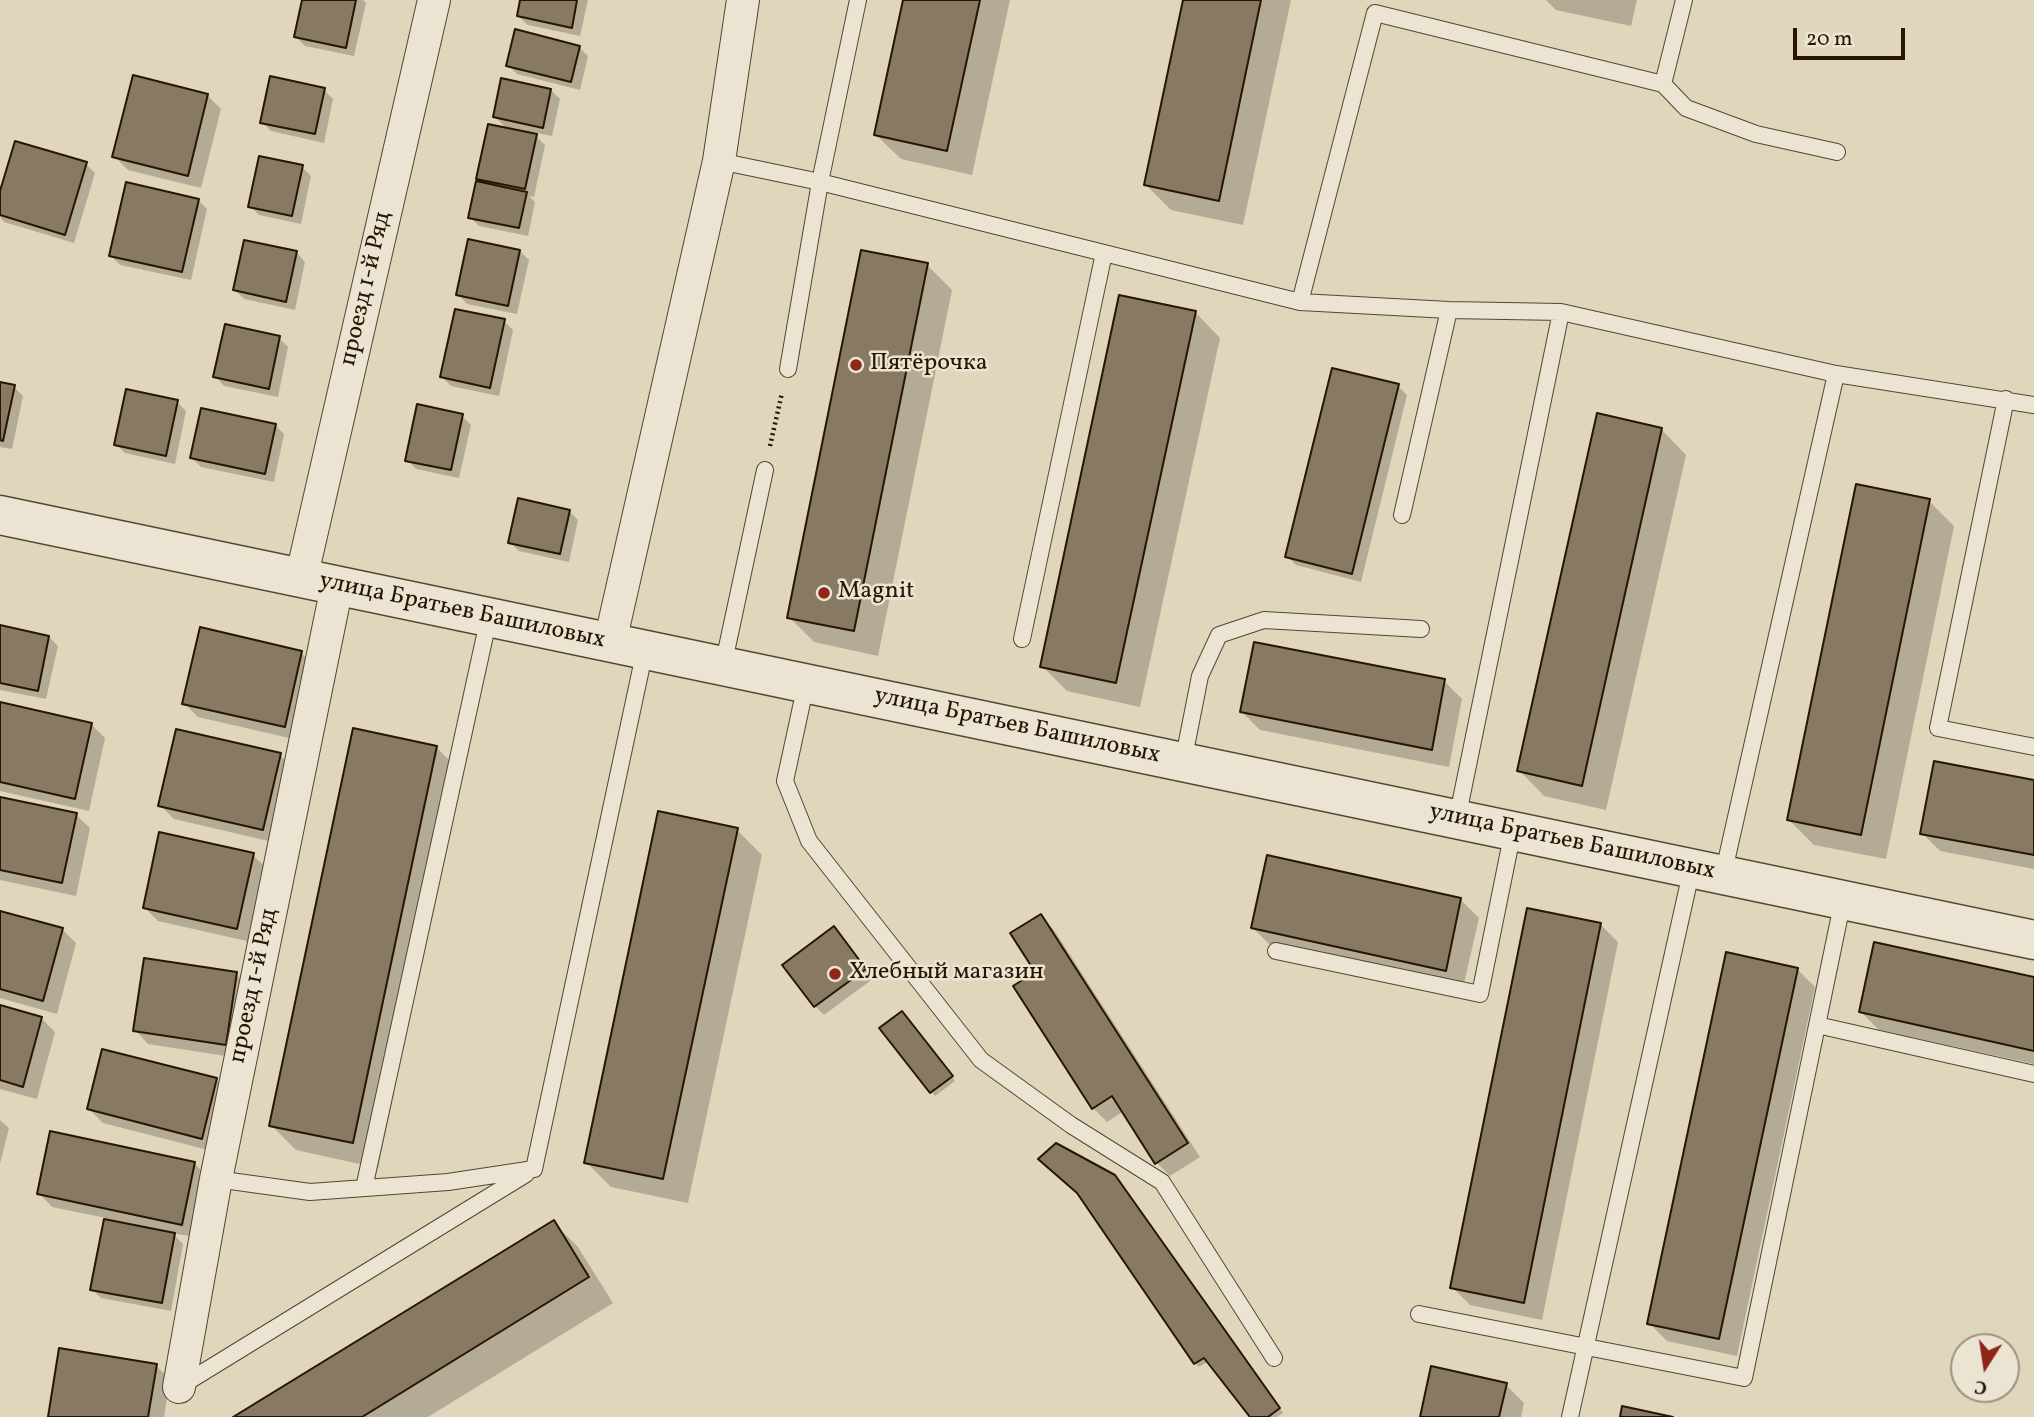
<!DOCTYPE html>
<html>
<head>
<meta charset="utf-8">
<style>
  body { margin:0 }
  #map { position:relative; width:2034px; height:1417px; overflow:hidden; background:#e0d6bb; font-family:Vollkorn,serif }
  canvas { display:block }
  .north { position:absolute; left:1950px; top:1333px; width:70px; height:70px; box-sizing:border-box; background:#ebe4d3; border:2px solid #9d917f; border-radius:50%; rotate:192deg; font-size:19px; font-weight:700; line-height:28px; text-align:center; color:#281502 }
  .north::after { content:''; display:block; margin:auto; width:24px; height:32px; background:#8f2418; clip-path:polygon(50% 0,100% 100%,50% 72%,0 100%) }
  .scale { position:absolute; left:1793px; top:28px; width:112px; height:32px; box-sizing:border-box; border:4px solid #281502; border-top:0; padding-left:9px; font-size:21px; line-height:24px; white-space:nowrap; color:#281502; -webkit-text-stroke:5px #ebe4d3; paint-order:stroke }
</style>
</head>
<body>
<div id="map">
<canvas width="2034" height="1417"></canvas>
<div class="north">С</div>
<div class="scale">20 m</div>
</div>
<script>
const context = document.querySelector('canvas').getContext('2d');
context.lineJoin = 'round';
function fill(path, color) {
  context.fillStyle = color;
  context.fill(path, 'evenodd');
}
function strokePath(path, color, width, dash) {
  context.strokeStyle = color;
  context.lineWidth = width;
  context.lineCap = dash ? 'butt' : 'round';
  context.setLineDash(dash || []);
  context.stroke(path);
}
function label(font, color, halo, rows, align = 'center') {
  context.font = font + ' Vollkorn,serif';
  context.lineWidth = 5;
  context.setLineDash([]);
  context.textBaseline = 'middle';
  context.strokeStyle = halo;
  context.fillStyle = color;
  for (const [text, x, y, turn = 0] of rows) {
    context.save();
    context.translate(x, y);
    context.rotate((+turn || 0) * Math.PI / 180);
    context.textAlign = isNaN(turn) ? turn : align;
    if (halo) context.strokeText(text, 0, 0);
    context.fillText(text, 0, 0);
    context.restore();
  }
}
const shadow = new Path2D(`
  M303,0H363L366,3L354,56L305,46L296,37Z
  M522,0H588L580,36L528,25L518,16Z
  M905,0H1010L972,175L901,159L875,134Z
  M1185,0H1291L1243,225L1171,210L1146,185Z
  M1546,0H1637L1631,26L1556,10Z
  M579,47L588,56L580,90L517,74L508,65Z
  M324,90L333,99L324,143L271,131L262,122Z
  M551,90L560,99L552,136L532,132L545,145L534,197L529,196L535,202L528,236L479,226L470,217L484,184L478,178L508,130L495,117Z
  M207,95L221,109L201,188L128,170L114,156Z
  M86,164L95,173L74,243L4,222L0,217V197Z
  M302,167L311,176L301,224L259,215L250,206Z
  M198,200L207,209L191,280L120,265L111,256Z
  M520,251L529,260L517,314L467,304L458,294Z
  M296,252L305,262L295,310L244,299L235,290Z
  M927,265L952,290L878,656L814,642L789,617Z
  M1195,312L1220,338L1140,707L1067,691L1042,666Z
  M504,321L513,330L499,396L451,386L442,377Z
  M279,338L288,347L278,397L224,386L215,376Z
  M0,384L14,387L23,396L12,449L0,447Z
  M1398,386L1407,395L1361,582L1296,565L1287,556Z
  M177,402L186,411L175,464L125,453L116,444Z
  M462,416L471,425L459,478L416,469L407,460Z
  M275,425L284,434L274,482L201,467L192,458Z
  M1661,429L1686,455L1606,810L1544,796L1519,770Z
  M1929,501L1954,526L1886,859L1814,845L1789,820Z
  M569,511L578,520L569,562L519,551L510,542Z
  M0,627L49,637L58,646L46,699L0,690Z
  M301,653L315,666L298,740L198,717L184,703Z
  M1444,681L1462,699L1449,767L1260,730L1242,712Z
  M0,704L91,724L105,738L89,811L0,791Z
  M355,731L437,748L462,773L378,1168L296,1150L271,1125Z
  M280,755L293,769L277,843L174,819L160,805Z
  M2034,782V869L1940,851L1922,833Z
  M0,799L76,815L90,828L76,896L0,880Z
  M737,830L762,855L688,1203L611,1187L586,1162Z
  M253,855L267,869L251,942L158,921L145,908Z
  M1461,900L1479,918L1463,988L1271,946L1253,928Z
  M0,913L62,929L76,943L57,1014L0,998Z
  M1041,916L1054,930L1200,1157L1170,1176L1157,1163L1124,1111L1107,1122L1093,1108L1037,972Z
  M1600,924L1618,942L1542,1320L1470,1305L1452,1287Z
  M834,928L843,937L874,978L824,1015L815,1006Z
  M1797,969L1815,987L1737,1356L1667,1341L1649,1323Z
  M236,974L250,988L239,1058L148,1044L135,1030Z
  M2034,979V1064L1879,1030L1861,1012Z
  M0,1007L41,1018L55,1032L37,1099L0,1089Z
  M906,1017L955,1081L935,1096L882,1029Z
  M104,1051L217,1080L230,1094L216,1152L103,1123L89,1109Z
  M0,1120L9,1128L0,1164Z
  M194,1163L208,1177L195,1237L172,1233L183,1244L171,1311L101,1298L92,1289L106,1218L52,1207L39,1193Z
  M1119,1181L1283,1413L1277,1417H1252L1209,1361L1199,1367L1195,1363Z
  M553,1222L578,1247L613,1303L428,1417H237Z
  M156,1366L170,1379L164,1417H49Z
  M1506,1385L1524,1403L1521,1417H1422Z`);
const building = new Path2D(`
  M302,0H356L346,48L294,37Z
  M520,0H577L572,28L517,16Z
  M903,0H980L947,151L874,135Z
  M1183,0H1261L1219,201L1144,185Z
  M515,29L580,46L571,82L506,66Z
  M133,75L208,94L188,176L112,157Z
  M270,76L325,88L315,134L260,123Z
  M501,78L551,89L543,128L493,117Z
  M488,124L537,134L525,189L476,179Z
  M15,141L87,162L65,235L0,215V191Z
  M259,156L303,165L292,216L248,207Z
  M476,181L527,192L519,228L468,218Z
  M126,182L199,199L182,272L109,256Z
  M468,239L520,250L508,306L456,295Z
  M244,240L297,251L286,302L233,290Z
  M861,250L928,263L854,631L787,618Z
  M1119,295L1196,311L1116,683L1040,667Z
  M455,309L505,319L490,388L440,377Z
  M225,324L280,336L269,389L213,377Z
  M1332,368L1399,384L1352,574L1285,557Z
  M0,382L15,385L3,441L0,440Z
  M126,389L178,400L166,456L114,445Z
  M417,404L463,414L451,470L405,461Z
  M201,408L276,424L265,474L190,458Z
  M1597,413L1662,428L1582,786L1517,771Z
  M1856,484L1930,499L1861,835L1787,820Z
  M518,498L570,510L560,554L508,543Z
  M0,625L49,636L38,691L0,683Z
  M200,627L302,651L285,727L182,704Z
  M1254,642L1445,679L1432,750L1240,712Z
  M0,702L92,723L75,799L0,782Z
  M353,728L437,746L353,1143L269,1126Z
  M176,729L281,753L263,830L158,806Z
  M1934,761L2034,780V855L1920,834Z
  M0,797L77,813L62,883L0,870Z
  M658,811L738,828L663,1179L584,1163Z
  M159,832L254,853L237,929L143,908Z
  M1267,855L1461,898L1446,971L1251,928Z
  M1527,908L1601,923L1524,1303L1450,1288Z
  M0,911L63,928L43,1001L0,989Z
  M1041,914L1188,1143L1155,1164L1112,1096L1092,1109L1013,986L1035,972L1010,933Z
  M834,926L866,969L814,1007L782,965Z
  M1874,942L2034,977V1051L1859,1012Z
  M1726,952L1798,968L1719,1339L1647,1324Z
  M144,958L237,972L226,1045L133,1031Z
  M0,1005L42,1017L23,1087L0,1080Z
  M902,1011L953,1076L930,1093L879,1028Z
  M102,1049L217,1078L202,1139L87,1109Z
  M50,1131L195,1162L182,1225L37,1194Z
  M1056,1143L1115,1175L1280,1408L1268,1417H1250L1204,1358L1194,1364L1077,1193L1038,1159Z
  M104,1219L175,1233L162,1303L90,1290Z
  M554,1220L589,1277L362,1417H233Z
  M59,1348L157,1364L148,1417H48Z
  M1431,1366L1507,1383L1499,1417H1420Z
  M1622,1406L1673,1417H1620Z`);
const path = new Path2D(`
  M770,446L782,393`);
const service = new Path2D(`
  M1663,84L1686,108L1756,134L1837,152
  M719,161L820,182L1300,302L1449,310L1561,312L1836,374L2034,405
  M1300,302L1375,13L1663,84L1684,0
  M788,369L820,182L858,0
  M2006,399L1938,728L2034,747
  M1402,515L1449,310
  M1022,639L1104,253
  M723,666L765,470
  M806,684L785,781L809,841L981,1060L1071,1125L1162,1182L1274,1358
  M1183,762L1200,676L1219,635L1264,620L1421,629
  M1457,819L1561,312
  M1723,875L1836,374
  M1276,951L1480,994L1513,831
  M1817,1025L2034,1074
  M216,1179L310,1192L448,1182L534,1169L645,650
  M364,1188L489,617
  M1419,1314L1744,1378L1843,900
  M179,1387L526,1174
  M1570,1417L1692,868`);
const minor = new Path2D(`
  M301,579L434,0
  M610,642L719,161L743,0
  M179,1387L216,1179L337,586`);
const tertiary = new Path2D(`
  M0,515L2034,940`);
const markers = [
  [856,365,7,"#8f2418"],
  [824,593,7,"#8f2418"],
  [835,974,7,"#8f2418"]
];
const streetNames = [
  ["проезд 1-й Ряд",367,289,-77],
  ["улица Братьев Башиловых",462,612,12],
  ["улица Братьев Башиловых",1017,727,12],
  ["улица Братьев Башиловых",1572,843,12],
  ["проезд 1-й Ряд",255,986,-78]
];
const poiNames = [
  ["Пятёрочка",870,365],
  ["Magnit",838,593],
  ["Хлебный магазин",849,974]
];
fill(shadow, '#0003');
fill(building, '#887962');
strokePath(building, '#281502', 2);
strokePath(service, '#564530', 18);
strokePath(minor, '#564530', 34);
strokePath(tertiary, '#564530', 41);
strokePath(path, '#281502', 4.5, [2, 3.5]);
strokePath(service, '#ebe4d3', 16);
strokePath(minor, '#ebe4d3', 32);
strokePath(tertiary, '#ebe4d3', 38);
for (const [x, y, r, color] of markers) {
  const dot = new Path2D();
  dot.arc(x, y, r, 0, 2 * Math.PI);
  context.fillStyle = color;
  context.fill(dot);
  strokePath(dot, '#ebe4d3', 2.5);
}
label('24px', '#281502', '#ebe4d3', streetNames);
label('24px', '#281502', '#ebe4d3', poiNames, 'left');
</script>
</body>
</html>
